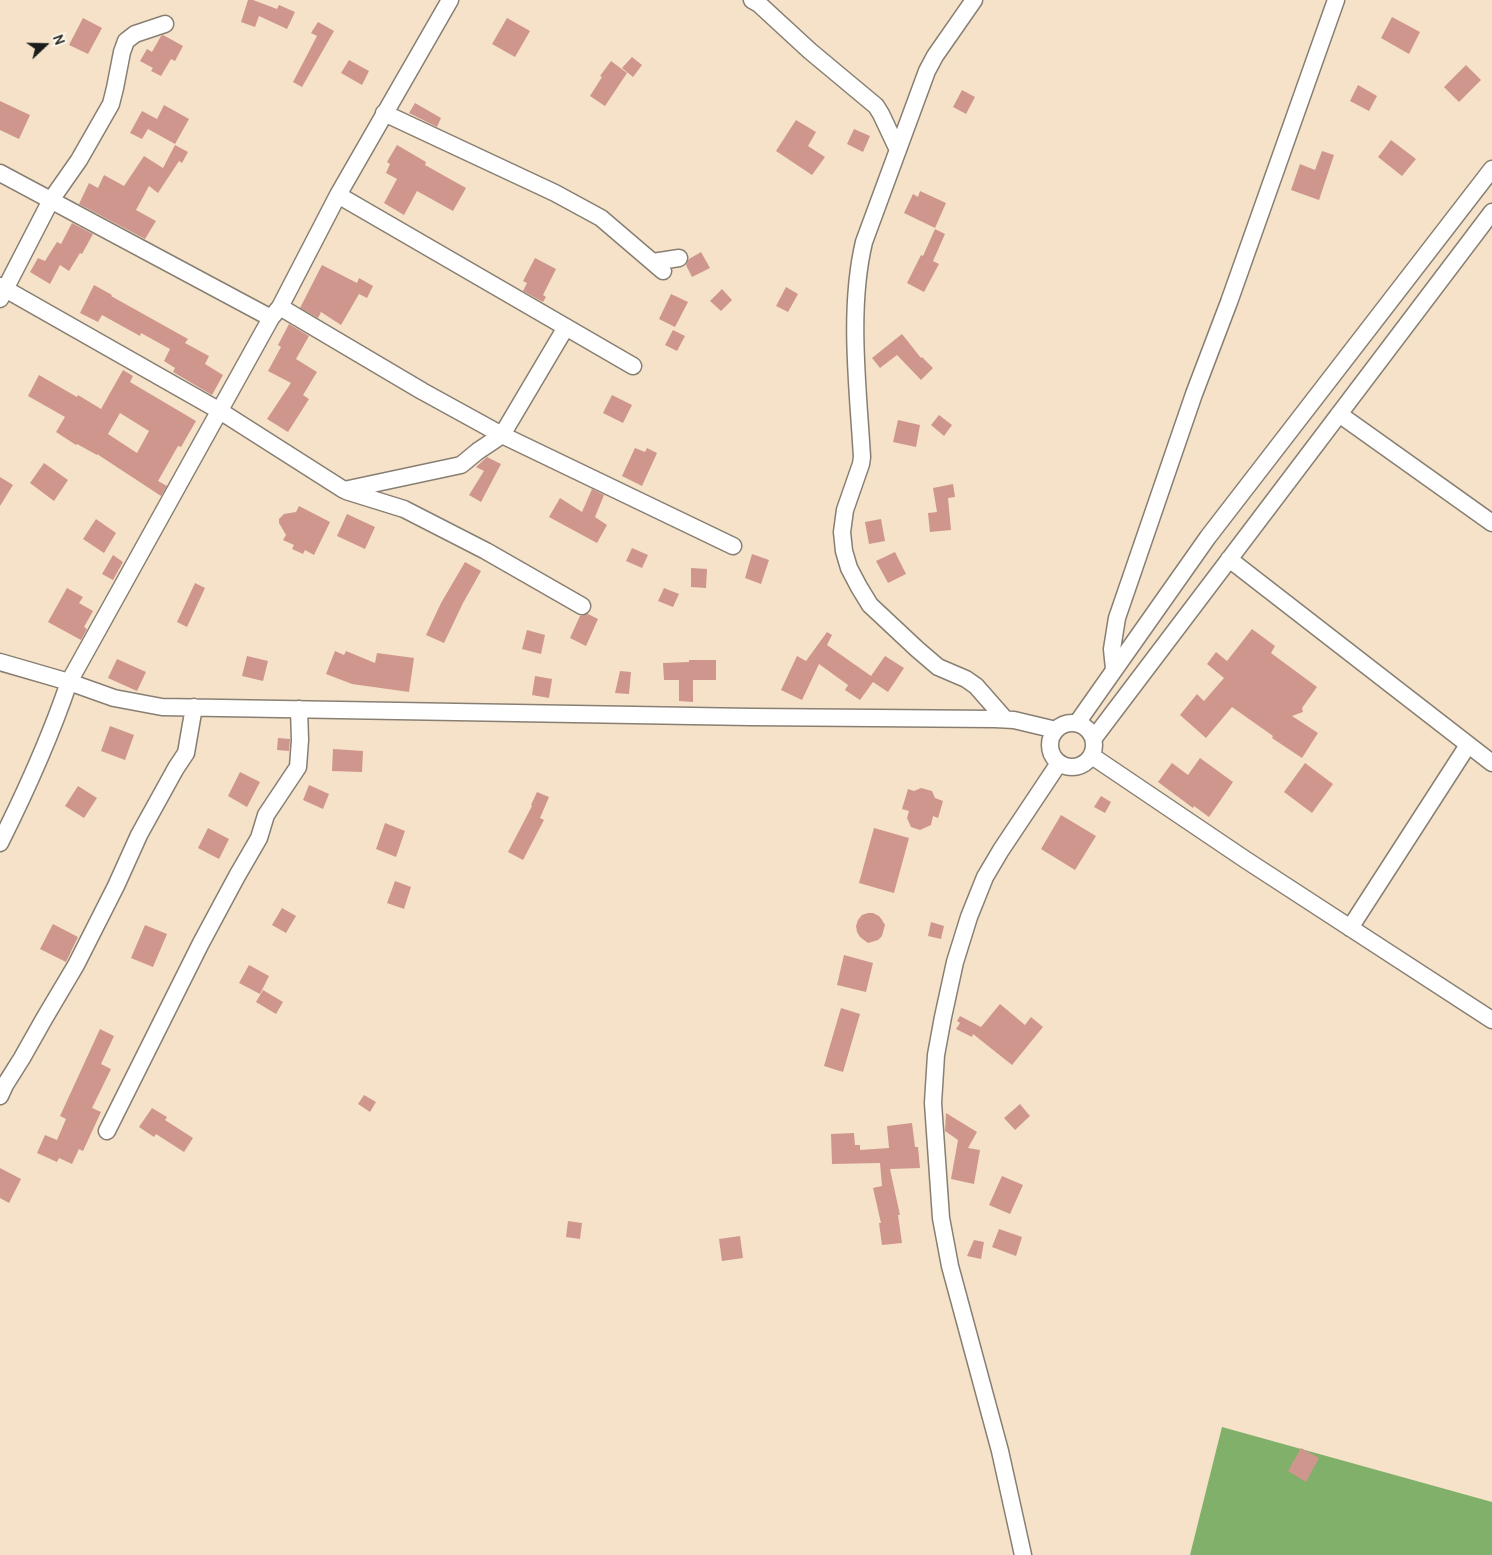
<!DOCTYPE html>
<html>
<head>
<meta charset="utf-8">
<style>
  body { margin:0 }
  #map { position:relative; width:1492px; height:1555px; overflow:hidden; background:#f5e2c9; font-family:Delius,sans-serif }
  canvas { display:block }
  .north { position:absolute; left:20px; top:20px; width:50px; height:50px; -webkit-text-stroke:4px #fbf7ec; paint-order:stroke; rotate:69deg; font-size:14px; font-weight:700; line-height:20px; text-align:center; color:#1c1c1c }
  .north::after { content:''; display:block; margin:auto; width:18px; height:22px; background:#1c1c1c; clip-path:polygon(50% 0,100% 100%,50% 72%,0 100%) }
</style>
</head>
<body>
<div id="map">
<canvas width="1492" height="1555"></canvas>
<div class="north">N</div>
</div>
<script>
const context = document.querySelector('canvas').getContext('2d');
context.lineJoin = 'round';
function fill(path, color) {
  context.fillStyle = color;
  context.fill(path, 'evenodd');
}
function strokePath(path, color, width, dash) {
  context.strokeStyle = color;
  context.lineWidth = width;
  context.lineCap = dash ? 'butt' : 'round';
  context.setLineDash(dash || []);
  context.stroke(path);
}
const forest = new Path2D(`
  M1222,1427L1492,1502V1555H1190Z`);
const building = new Path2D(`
  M248,0H253L277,9L279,5L295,12L287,29L259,16L255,27L241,22Z
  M1392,17L1420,32L1409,54L1381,38Z
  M83,18L102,28L88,54L69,45Z
  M507,18L530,31L515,57L492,44Z
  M318,22L334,31L302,87L293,82L317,36L311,33Z
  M163,35L183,46L175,61L171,59L161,76L151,71L153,68L140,61L147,49L152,52L161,36Z
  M632,57L642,65L633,77L622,68Z
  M349,60L369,71L362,85L341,73Z
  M611,61L627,73L605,106L590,96L602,77L600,76Z
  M1466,65L1481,80L1459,102L1444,87Z
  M1358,85L1377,96L1369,111L1350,101Z
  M962,90L975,97L966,114L953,107Z
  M0,101L30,115L19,139L0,130Z
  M415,103L441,118L437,127L409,113Z
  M164,105L189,119L175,144L148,129L142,139L130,133L142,111L157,119Z
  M796,120L816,132L808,146L825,157L812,175L776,151Z
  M854,129L870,136L863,152L847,144Z
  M1391,140L1416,159L1402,176L1378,157Z
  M175,145L188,152L182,163L179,161L158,193L149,186L136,210L156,221L145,239L79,204L89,183L98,188L104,175L124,186L144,156L163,168Z
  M397,145L426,162L425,165L466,188L453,211L417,191L404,215L384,203L397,179L386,173L390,164L387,162Z
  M1322,151L1334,155L1319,200L1291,190L1300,164L1315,170Z
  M920,191L946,203L935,228L904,213L913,194L918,197Z
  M72,223L93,234L82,254L80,253L69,271L60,265L50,284L30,272L38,258L45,261L57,242L61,244Z
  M935,229L945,234L933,261L939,264L924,292L907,283L921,255L923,256Z
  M701,252L710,268L692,277L686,265L689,259Z
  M535,258L556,269L543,295L546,297L543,302L523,291L527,283L523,281Z
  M322,265L357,283L359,278L373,286L367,298L359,294L341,325L321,312L318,318L300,308Z
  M94,285L112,295L111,296L188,339L185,343L209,356L205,364L223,375L212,395L173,372L175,368L164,361L170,349L141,333L140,336L102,315L98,322L80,313Z
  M786,287L798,294L788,312L776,306Z
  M722,289L732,300L721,311L710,301Z
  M671,294L688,302L675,327L659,319Z
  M289,324L309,336L296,359L317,372L303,395L309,399L288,432L267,419L291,383L268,371L281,347L278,345Z
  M673,330L685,336L677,351L665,345Z
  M902,334L921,358L922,357L933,368L921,380L897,355L880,368L872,358Z
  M123,370L133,376L130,382L196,421L181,447L178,446L158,481L167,486L161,496L97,454V455L77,444L76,445L56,432L65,417L28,396L39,375L77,397L78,395L101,409ZM120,413L149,431L137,453L108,434Z
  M612,395L632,405L623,423L603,413Z
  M939,415L952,425L944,436L931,425Z
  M898,420L920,425L916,447L893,442Z
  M635,448L645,452L647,448L657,453L642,486L622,476Z
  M487,457L501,464L481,502L469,495L484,471L476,467Z
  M44,463L68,480L54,501L30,483Z
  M0,477L13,485L0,506Z
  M953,484L955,497L948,498L951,530L930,532L928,513L937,512L933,488Z
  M592,489L604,495L595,517L607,525L597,543L549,517L560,498L582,512Z
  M299,506L330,522L314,555L305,550L303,554L292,549L294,545L283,540L286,535L279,523V519L284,514L296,512Z
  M347,514L375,527L365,549L337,536Z
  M96,519L116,533L104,553L83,539Z
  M881,519L885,541L869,544L865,522Z
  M632,548L648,555L642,568L626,561Z
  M895,552L906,574L888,583L876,561Z
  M752,554L769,560L761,584L745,578Z
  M113,555L123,562L113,580L102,574Z
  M465,562L481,571L463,603L444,643L426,635L441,603Z
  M691,568L707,569L706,588L691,587Z
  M195,583L205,588L187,627L177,622Z
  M67,588L83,597L79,603L93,611L84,627L87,629L81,640L48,622Z
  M664,588L679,594L673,607L658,601Z
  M588,614L598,619L586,646L570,638L580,616Z
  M1252,629L1275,646L1271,653L1317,687L1302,708L1303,712L1292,716L1318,733L1302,758L1272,738L1273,736L1232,707L1206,738L1180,715L1197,694L1204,701L1224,678L1207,664L1216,652L1227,661Z
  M527,630L545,635L541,654L522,649Z
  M827,632L832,635L827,645L871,676L885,656L904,668L888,692L873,682L860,700L845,690L848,685L819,664L802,700L781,690L797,656L806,661Z
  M335,651L344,655L346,651L375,663L377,653L414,658L409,692L352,684L326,674Z
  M247,656L268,661L263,681L242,676Z
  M117,659L146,672L137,691L108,678Z
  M689,660H716V680H693V702L679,701V680H664L663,663L689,662Z
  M620,671L631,672L629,694L615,693Z
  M535,676L552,679L549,698L532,695Z
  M110,726L134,735L125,760L101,751Z
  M278,738L290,739L289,751L277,750Z
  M333,749L363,751L362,772L332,771Z
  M1200,758L1233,782L1209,817L1194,806L1193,808L1158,782L1172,763L1188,775Z
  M1305,763L1333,784L1312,813L1284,792Z
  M240,772L260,782L247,807L228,796Z
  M309,785L329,794L323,809L303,800Z
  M78,786L97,798L84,818L65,806Z
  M921,788L932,791L935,798L943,801L938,818L933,816L931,825L920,830L911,827L907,818L909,811L902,809L908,789L914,791Z
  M537,792L549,797L540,818L544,820L523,860L508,852L532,806L531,805Z
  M1101,796L1111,802L1105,813L1094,807Z
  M1061,815L1096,836L1075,870L1041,849Z
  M385,823L405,831L396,857L376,849Z
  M208,828L229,839L219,859L198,848Z
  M874,828L909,838L894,893L859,883Z
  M395,881L411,887L404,909L387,903Z
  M282,908L296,916L286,933L272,925Z
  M868,913H873L879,916L882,920L885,925L882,936L878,940L868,943L860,937L857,932L856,926L858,920L862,915Z
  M931,922L944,926L941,939L928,936Z
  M53,924L78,937L66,962L40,949Z
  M145,925L167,934L153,967L131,958Z
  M844,955L873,963L866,992L837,985Z
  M249,965L269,976L260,994L239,983Z
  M263,990L283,1002L276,1014L256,1002Z
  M1000,1004L1025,1025L1031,1017L1043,1027L1012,1065L973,1034L972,1037L956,1029L960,1023L957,1021L960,1016L981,1027Z
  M841,1008L860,1014L843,1072L824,1066Z
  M100,1029L114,1036L101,1064L111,1069L92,1108L101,1112L83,1151L79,1149L72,1164L59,1158L57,1162L37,1153L45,1135L57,1140L66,1119L60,1116Z
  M364,1095L376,1102L370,1112L358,1104Z
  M1020,1104L1030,1116L1015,1130L1004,1118Z
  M152,1108L167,1117L165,1120L193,1138L184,1152L156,1134L154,1137L139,1127Z
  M946,1113L977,1132L968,1148L980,1150L974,1184L951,1179L958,1140L945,1131Z
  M912,1123L915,1147H918L920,1168L890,1169L900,1215H898L902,1243L882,1245L879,1223H881L873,1188L882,1186L880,1163L832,1164L831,1134L854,1133L855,1145H860V1150L889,1148L887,1126Z
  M0,1168L21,1179L9,1203L0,1198Z
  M1002,1176L1023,1185L1010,1214L989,1205Z
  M568,1221L582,1223L580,1239L566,1237Z
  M999,1229L1022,1237L1016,1256L992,1247Z
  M740,1236L743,1258L722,1261L719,1239Z
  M974,1240L984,1242L981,1259L967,1256Z
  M1301,1448L1319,1458L1306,1482L1288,1471Z`);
const minor = new Path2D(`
  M752,0L759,4L810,51L876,106L881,114L898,150
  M974,0L935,56L927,71L864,242C848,309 858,388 862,457L861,464L845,510L842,532L844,551L849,568L859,587L870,605L917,649L938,667L966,679L976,686L1005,719
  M384,113L555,193L601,218L663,271
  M0,173L271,318
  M338,195L633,366
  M653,262L679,258
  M0,286L220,411L344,490L461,465L478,451L502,435L566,327
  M0,299L51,200L79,160L111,104L115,88L122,52L126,41L135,34L165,24
  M280,307L422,391L502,435L733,546
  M1339,414L1492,523
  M346,491L404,509L486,551L582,606
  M1229,559L1492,763
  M0,662L69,682L114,698L162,707L751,717L995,719L1014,720L1056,730
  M1114,669L1112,649L1117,618L1194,394L1229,302L1336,0
  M1050 745a22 22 0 1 1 44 0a22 22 0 1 1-44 0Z
  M1077,723L1208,537L1492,169
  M1094,738L1492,212
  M1092,756L1246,860L1492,1020
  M0,843C26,791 50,738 69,682L271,318L280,307L338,195L450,0
  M1350,928L1468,745
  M0,1096L5,1085L22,1058L44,1019L76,965L116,886L139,835L176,768L186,753L194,707
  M107,1131L201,943L237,876L259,838L266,815L298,767L300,740L299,709
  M1023,1555L1000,1451L950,1266L941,1218L933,1103L936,1055L943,1017L955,962L969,917L985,877L1001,850L1059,763`);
fill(forest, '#80b06a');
fill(building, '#cf968e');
strokePath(minor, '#887f72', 19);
strokePath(minor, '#fff', 16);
</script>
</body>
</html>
